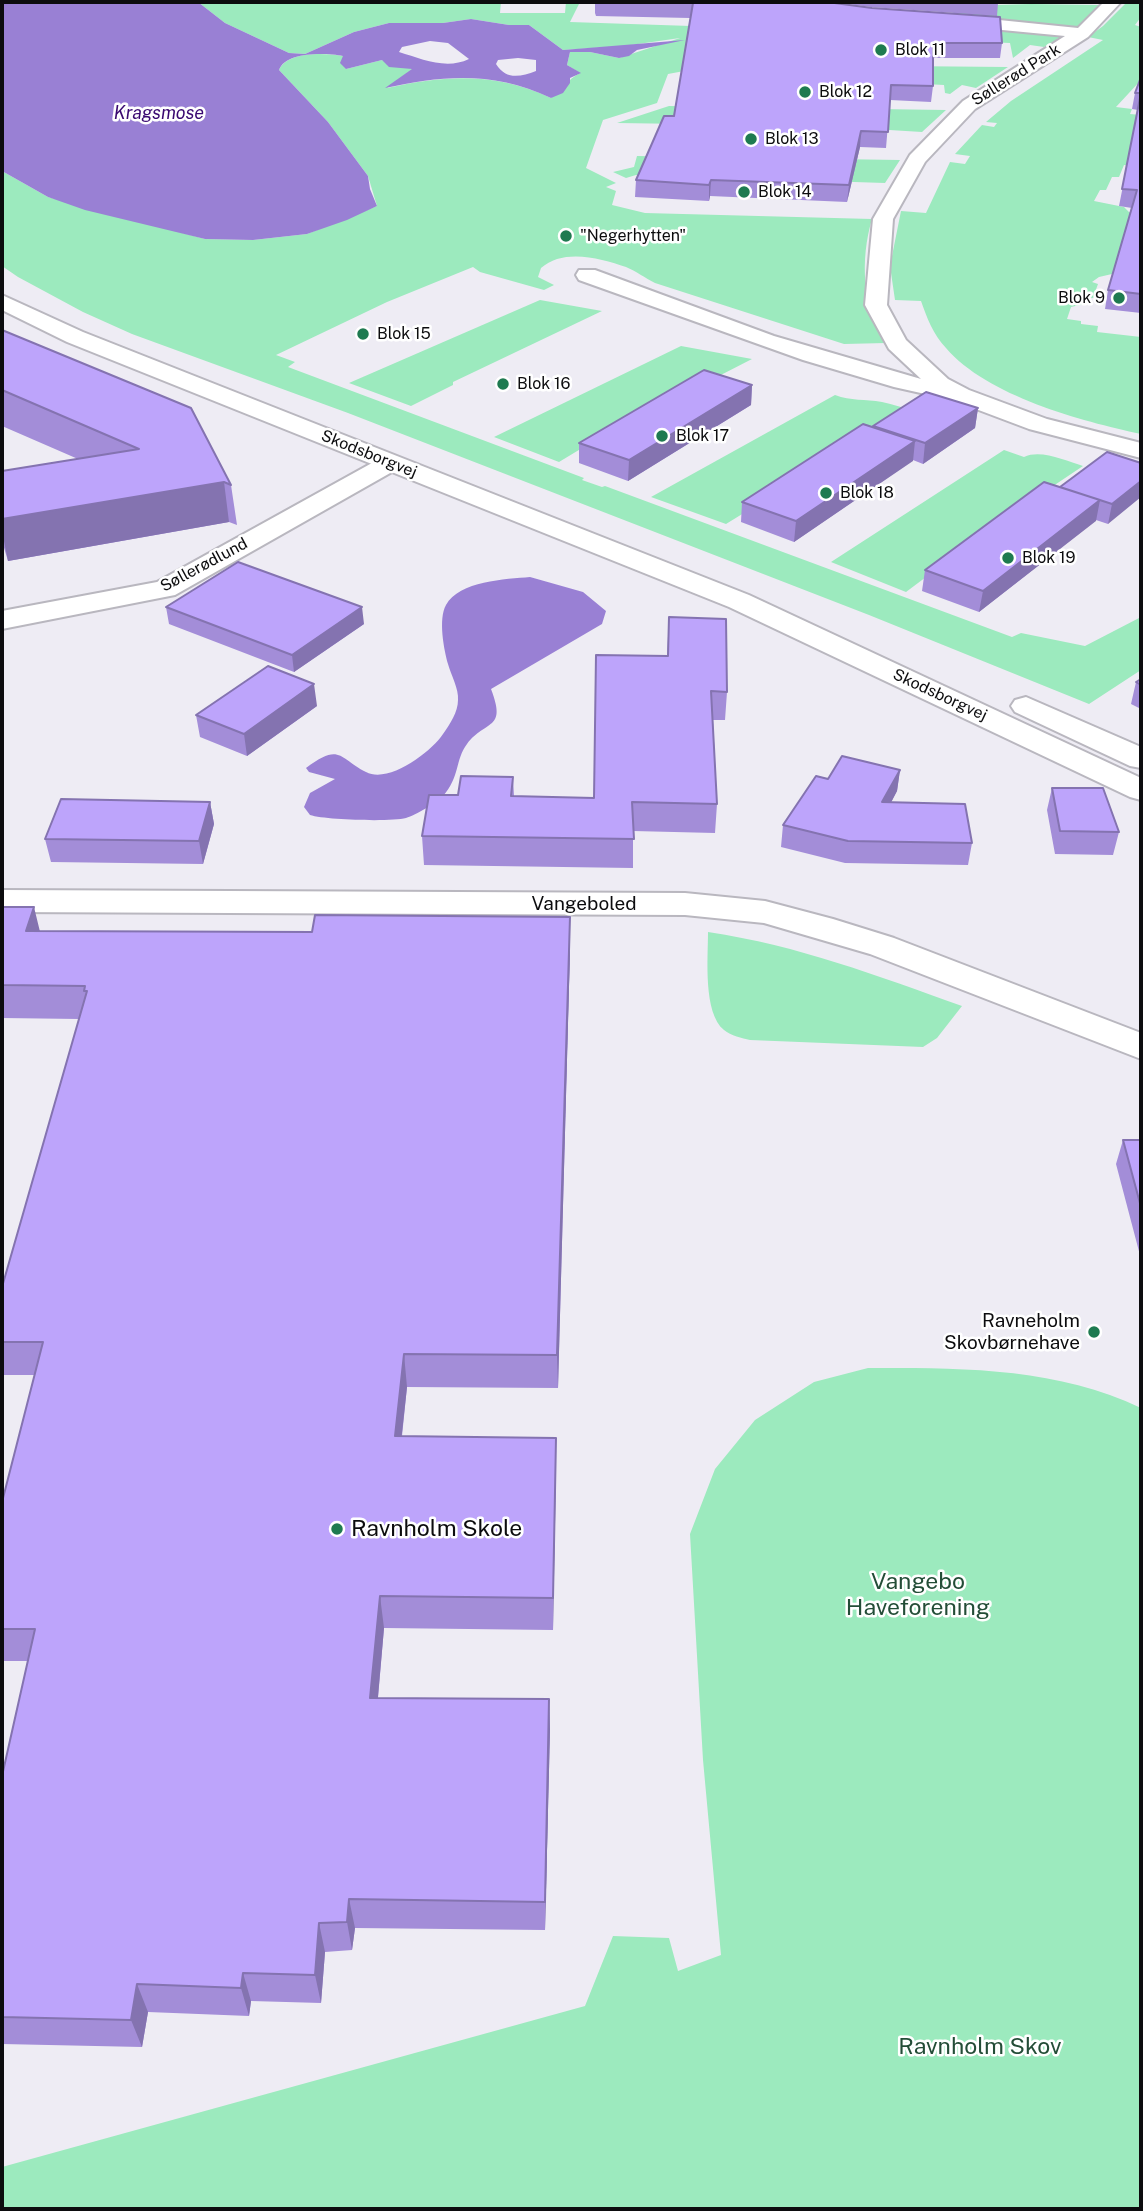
<!DOCTYPE html>
<html>
<head>
<meta charset="utf-8">
<style>
  body { margin:0 }
  #map { position:relative; width:1143px; height:2211px; overflow:hidden; background:#eeecf4; font-family:"Public Sans",sans-serif }
  canvas { display:block }
  .frame { position:absolute; inset:0; border:4px solid #0c0c0e; pointer-events:none }
</style>
</head>
<body>
<div id="map">
<canvas width="1143" height="2211"></canvas>
<div class="frame"></div>
</div>
<script>
const context = document.querySelector('canvas').getContext('2d');
context.lineJoin = 'round';
function fill(path, color) {
  context.fillStyle = color;
  context.fill(path, 'evenodd');
}
function strokePath(path, color, width, dash) {
  context.strokeStyle = color;
  context.lineWidth = width;
  context.lineCap = dash ? 'butt' : 'round';
  context.setLineDash(dash || []);
  context.stroke(path);
}
function label(font, color, halo, rows, align = 'center') {
  context.font = font + ' "Public Sans",sans-serif';
  context.lineWidth = 5;
  context.setLineDash([]);
  context.textBaseline = 'middle';
  context.strokeStyle = halo;
  context.fillStyle = color;
  for (const [text, x, y, turn = 0] of rows) {
    context.save();
    context.translate(x, y);
    context.rotate((+turn || 0) * Math.PI / 180);
    context.textAlign = isNaN(turn) ? turn : align;
    if (halo) context.strokeText(text, 0, 0);
    context.fillText(text, 0, 0);
    context.restore();
  }
}
const green = new Path2D(`
  M198,2H501L500,13H565L566,2H580L570,22L721,27L837,13L1064,35L1044,47L1030,45L1013,58L1010,43L939,40L738,61L668,74L657,103L603,120L586,168L616,183L606,187L616,191L612,205L645,213L872,219C860,260 862,307 886,343L844,344L655,283C645,278 636,271 626,267C601,258 563,248 541,268L538,277L554,285L544,290L480,272L473,267L387,302L276,355L295,362L288,367L584,478L582,480L602,487L605,486L1012,637L1021,633L1085,646L1141,617V670L1089,704L869,615L348,413L132,334L83,312L18,277L2,266V171L48,197L205,239L253,240L307,234L377,206L368,176L328,122L279,70C287,51 325,53 343,56L346,69L382,60L413,69L387,88C445,75 496,72 551,98C562,90 568,79 580,73L567,65L570,52H590L619,58L680,38L624,46L563,50L529,25H509L471,19L443,23H389L354,32L305,54L289,53L225,23Z
  M1127,2H1141V17L1135,25L1141,27V80L1116,107L1132,109L1130,114L1141,115L1132,166L1124,165L1119,177H1112L1106,190H1100L1094,201L1124,207L1129,212L1141,214L1112,274L1099,277L1092,282L1098,284L1093,298L1088,297L1084,304L1071,307L1067,319L1081,321V324L1098,326L1097,332L1141,337V434C1081,421 987,396 946,348C933,334 927,318 921,301L895,300L890,266L901,211L926,213L950,162L965,164L970,156L955,154L982,125L994,127L997,123L986,122L1011,101L1103,40L1088,37L1103,26Z
  M1031,4L1099,5L1079,26L1072,28L917,14L953,13L960,6Z
  M788,65L1008,67L976,88L962,85L950,94L945,93L944,85L868,81L680,78L681,76Z
  M669,106L946,110L922,132L824,126L617,123Z
  M637,156L900,160L885,183L636,175L626,178L613,172L634,167Z
  M540,300L602,311L453,382V385L411,406L349,383Z
  M681,346L752,359L602,436L559,462L494,437Z
  M835,395C851,401 865,399 882,402C892,404 901,407 911,410L726,524L651,497Z
  M1004,450L1024,457C1041,449 1066,461 1083,466L998,523L906,592L831,562Z
  M708,932C800,946 875,975 962,1006L937,1038L923,1047L750,1040C742,1038 731,1036 724,1030C703,1013 708,958 708,932Z
  M868,1368C961,1368 1055,1367 1141,1408V2209H2V2167L585,2006L613,1936L669,1938L678,1971L721,1955L703,1760L690,1534L715,1469L755,1420L814,1382Z`);
const water = new Path2D(`
  M2,2H198L225,23L289,53L305,54L354,32L389,23H443L471,19L509,25H529L563,50L685,40L637,50L629,56L619,58L590,52H570L567,65L581,73L570,78V83L563,93L551,98C494,71 444,75 385,88L412,69L389,67L382,60L346,69L340,63L343,56C326,53 286,51 279,70L328,122L368,176L370,189L377,206L347,220L307,234L253,240L205,239L85,210L48,197L2,171ZM430,41L448,43L469,59C446,70 422,59 399,52L402,47ZM518,58L536,60V71C520,77 506,80 496,64L498,60Z
  M530,577L583,592L606,611L602,624L491,689C507,731 486,719 467,744C455,760 460,777 443,796C436,803 416,815 406,818C391,822 326,820 310,815L304,807L310,793L335,779L309,772L306,768C340,742 339,758 366,772C389,784 431,752 443,734C450,724 458,712 458,700C459,689 451,675 448,664C444,650 438,619 446,605C459,581 506,579 530,577Z`);
const street = new Path2D(`
  M1104,2H1121L1088,37L975,109L925,162L893,219L887,305L906,340L948,379L969,390L1047,419L1141,443V458L1029,429L952,400L894,387L803,360L579,280L576,275L579,270H595L774,336L921,379L889,349L865,305L873,219L910,155L963,101L1065,36L950,25L942,20L950,15L1078,28Z
  M390,455L399,458L403,463L399,468L175,595L2,629V611L157,582L381,458Z
  M2,890L685,893L765,901L833,919L894,938L1141,1033V1059L870,954L764,923L685,915L2,912Z`);
const secondary = new Path2D(`
  M2,295L83,332L749,595L1141,778V800L1130,797L729,607L67,342L2,310Z
  M1026,697L1141,747V768L1130,766L1015,712L1011,706L1015,700Z`);
const wall = new Path2D(`
  M595,2H827L1002,43L1000,58H933V86L931,102L890,100L886,148L860,147L847,202L710,196L709,201L635,197L636,180L674,116L690,18L596,16L595,13Z
  M832,2H998V3L997,16L871,7Z
  M1141,77V313L1105,309L1108,290L1132,208L1119,206L1138,110L1132,109L1135,93Z
  M2,330L231,485L237,525L229,522L8,561L2,541V471L78,459L2,426Z
  M752,385L751,405L628,481L579,463V443Z
  M978,408L975,428L923,464L913,460L794,542L741,522L742,502L873,427Z
  M1141,463L1108,524L1096,520L979,612L922,591L925,570L1060,487Z
  M166,607L364,624L294,672L169,624Z
  M669,617L727,692L725,720H713L717,804L715,833L633,831V868L424,865L422,836L458,795L513,777L514,796L594,798L667,656Z
  M1141,679V709L1131,704L1136,682Z
  M317,706L247,756L200,737L196,715Z
  M900,770L897,791L891,802L972,843L968,865L845,863L781,847L783,825L828,779Z
  M1052,788L1119,832L1113,855L1055,854L1047,810Z
  M210,802L214,824L203,864L51,862L45,839Z
  M2,907L40,931L570,950L558,1388L407,1387L402,1436L556,1438L553,1630L384,1628L378,1698L549,1699L550,1730L545,1930L355,1928L352,1950L325,1952L321,2003L251,2001L249,2016L148,2012L142,2047L2,2044V1776L28,1661H2V1502L35,1375H2V1287L79,1019L2,1018Z
  M1123,1140H1141V1259L1116,1164Z`);
const shadedWall = new Path2D(`
  M861,131L860,147L847,202L849,185Z
  M711,180L710,196L709,201V185Z
  M752,385L751,405L628,481L629,460Z
  M978,408L975,428L923,464L925,443Z
  M915,441L913,461L794,542L796,521Z
  M1141,481V497L1108,524L1112,504Z
  M224,482L229,522L8,561L2,531V519Z
  M1100,500L1096,521L979,612L983,591Z
  M362,607L364,624L294,672L292,655Z
  M314,684L317,706L247,756L244,734Z
  M900,770L897,791L880,824L882,802Z
  M210,802L214,824L203,864L199,841Z
  M34,907L42,940L26,931Z
  M570,917V950L558,1388L557,1355Z
  M404,1354L407,1387L398,1469L395,1436Z
  M556,1438V1471L553,1630V1598Z
  M380,1596L384,1628L375,1730L370,1698Z
  M549,1699L550,1730L545,1930V1902Z
  M349,1899L355,1928L352,1950L347,1922Z
  M319,1923L325,1952L321,2003L315,1975Z
  M243,1973L251,2001L249,2016L241,1988Z
  M137,1984L148,2012L142,2047L131,2020Z`);
const building = new Path2D(`
  M596,2H827L872,8L1000,17L1002,43H933V86L891,85L888,132L861,131L849,185L711,180L709,185L636,180L664,116H674L693,3Z
  M977,2H998V3Z
  M1141,77V294L1108,290L1137,190L1122,189L1141,93H1135Z
  M2,330L191,408L231,485L224,482L2,519V471L139,449L2,390Z
  M704,370L752,385L629,460L579,443Z
  M926,392L978,408L925,443L873,426Z
  M863,424L915,441L796,521L742,502Z
  M1107,452L1141,463V481L1112,504L1060,487Z
  M1044,482L1100,500L983,591L925,570Z
  M238,562L362,607L292,655L166,607Z
  M669,617L726,619L727,692L711,691L717,804L632,802L634,839L422,836L429,795H458L461,776L513,777L511,796L594,798L596,655L668,656Z
  M268,666L314,684L244,734L196,715Z
  M1141,679V685L1136,682Z
  M842,756L900,770L882,802L965,804L972,843L848,841L783,825L816,776L828,779Z
  M1052,788H1103L1119,832L1060,831Z
  M61,799L210,802L199,841L45,839Z
  M2,907H34L26,931L312,932L315,915L570,917L557,1355L404,1354L395,1436L556,1438L553,1598L380,1596L370,1698L549,1699L545,1902L349,1899L347,1922L319,1923L315,1975L243,1973L241,1988L137,1984L131,2020L2,2017V1776L35,1629H2V1502L43,1342H2V1287L87,991H84L85,986L2,985Z
  M1123,1140H1141V1207Z`);
const markers = [
  [881,50,7,"#1e7a50"],
  [805,92,7,"#1e7a50"],
  [751,139,7,"#1e7a50"],
  [744,192,7,"#1e7a50"],
  [566,236,7,"#1e7a50"],
  [1119,298,7,"#1e7a50"],
  [363,334,7,"#1e7a50"],
  [503,384,7,"#1e7a50"],
  [662,436,7,"#1e7a50"],
  [826,493,7,"#1e7a50"],
  [1008,558,7,"#1e7a50"],
  [1094,1332,7,"#1e7a50"],
  [337,1529,7,"#1e7a50"]
];
const farPoinames = [
  ["Blok 11",895,50],
  ["Blok 12",819,92],
  ["Blok 13",765,139],
  ["Blok 14",758,192],
  ["\"Negerhytten\"",580,236],
  ["Blok 9",1105,298,"right"],
  ["Blok 15",377,334],
  ["Blok 16",517,384],
  ["Blok 17",676,436],
  ["Blok 18",840,493],
  ["Blok 19",1022,558]
];
const farStreetnames = [
  ["Søllerød Park",1016,75,-32],
  ["Skodsborgvej",369,454,22],
  ["Søllerødlund",204,565,-28],
  ["Skodsborgvej",940,695,25]
];
const farWaternames = [
  ["Kragsmose",159,113]
];
const streetNames = [
  ["Vangeboled",584,904]
];
const poiNames = [
  ["Ravneholm",1080,1321],
  ["Skovbørnehave",1080,1343]
];
const nearPoinames = [
  ["Ravnholm Skole",351,1529]
];
const nearParknames = [
  ["Vangebo",918,1582],
  ["Haveforening",918,1608],
  ["Ravnholm Skov",980,2047]
];
fill(green, '#9ceabe');
fill(water, '#9980d4');
strokePath(street, '#b9b7bf', 4);
strokePath(secondary, '#b9b7bf', 4);
fill(street, '#fff');
fill(secondary, '#fff');
fill(wall, '#a38dd8');
fill(shadedWall, '#8473b0');
fill(building, '#bda4fb');
strokePath(building, '#8473b0', 2);
for (const [x, y, r, color] of markers) {
  const dot = new Path2D();
  dot.arc(x, y, r, 0, 2 * Math.PI);
  context.fillStyle = color;
  context.fill(dot);
  strokePath(dot, '#fff', 2.5);
}
label('16px', '#0c0c0e', '#fff', farPoinames, 'left');
label('16px', '#0c0c0e', '#fff', farStreetnames);
label('italic 18px', '#3a0971', '#fff', farWaternames);
label('19px', '#0c0c0e', '#fff', streetNames);
label('19px', '#0c0c0e', '#fff', poiNames, 'right');
label('23px', '#0c0c0e', '#fff', nearPoinames, 'left');
label('23px', '#234d37', '#fff', nearParknames);
</script>
</body>
</html>
